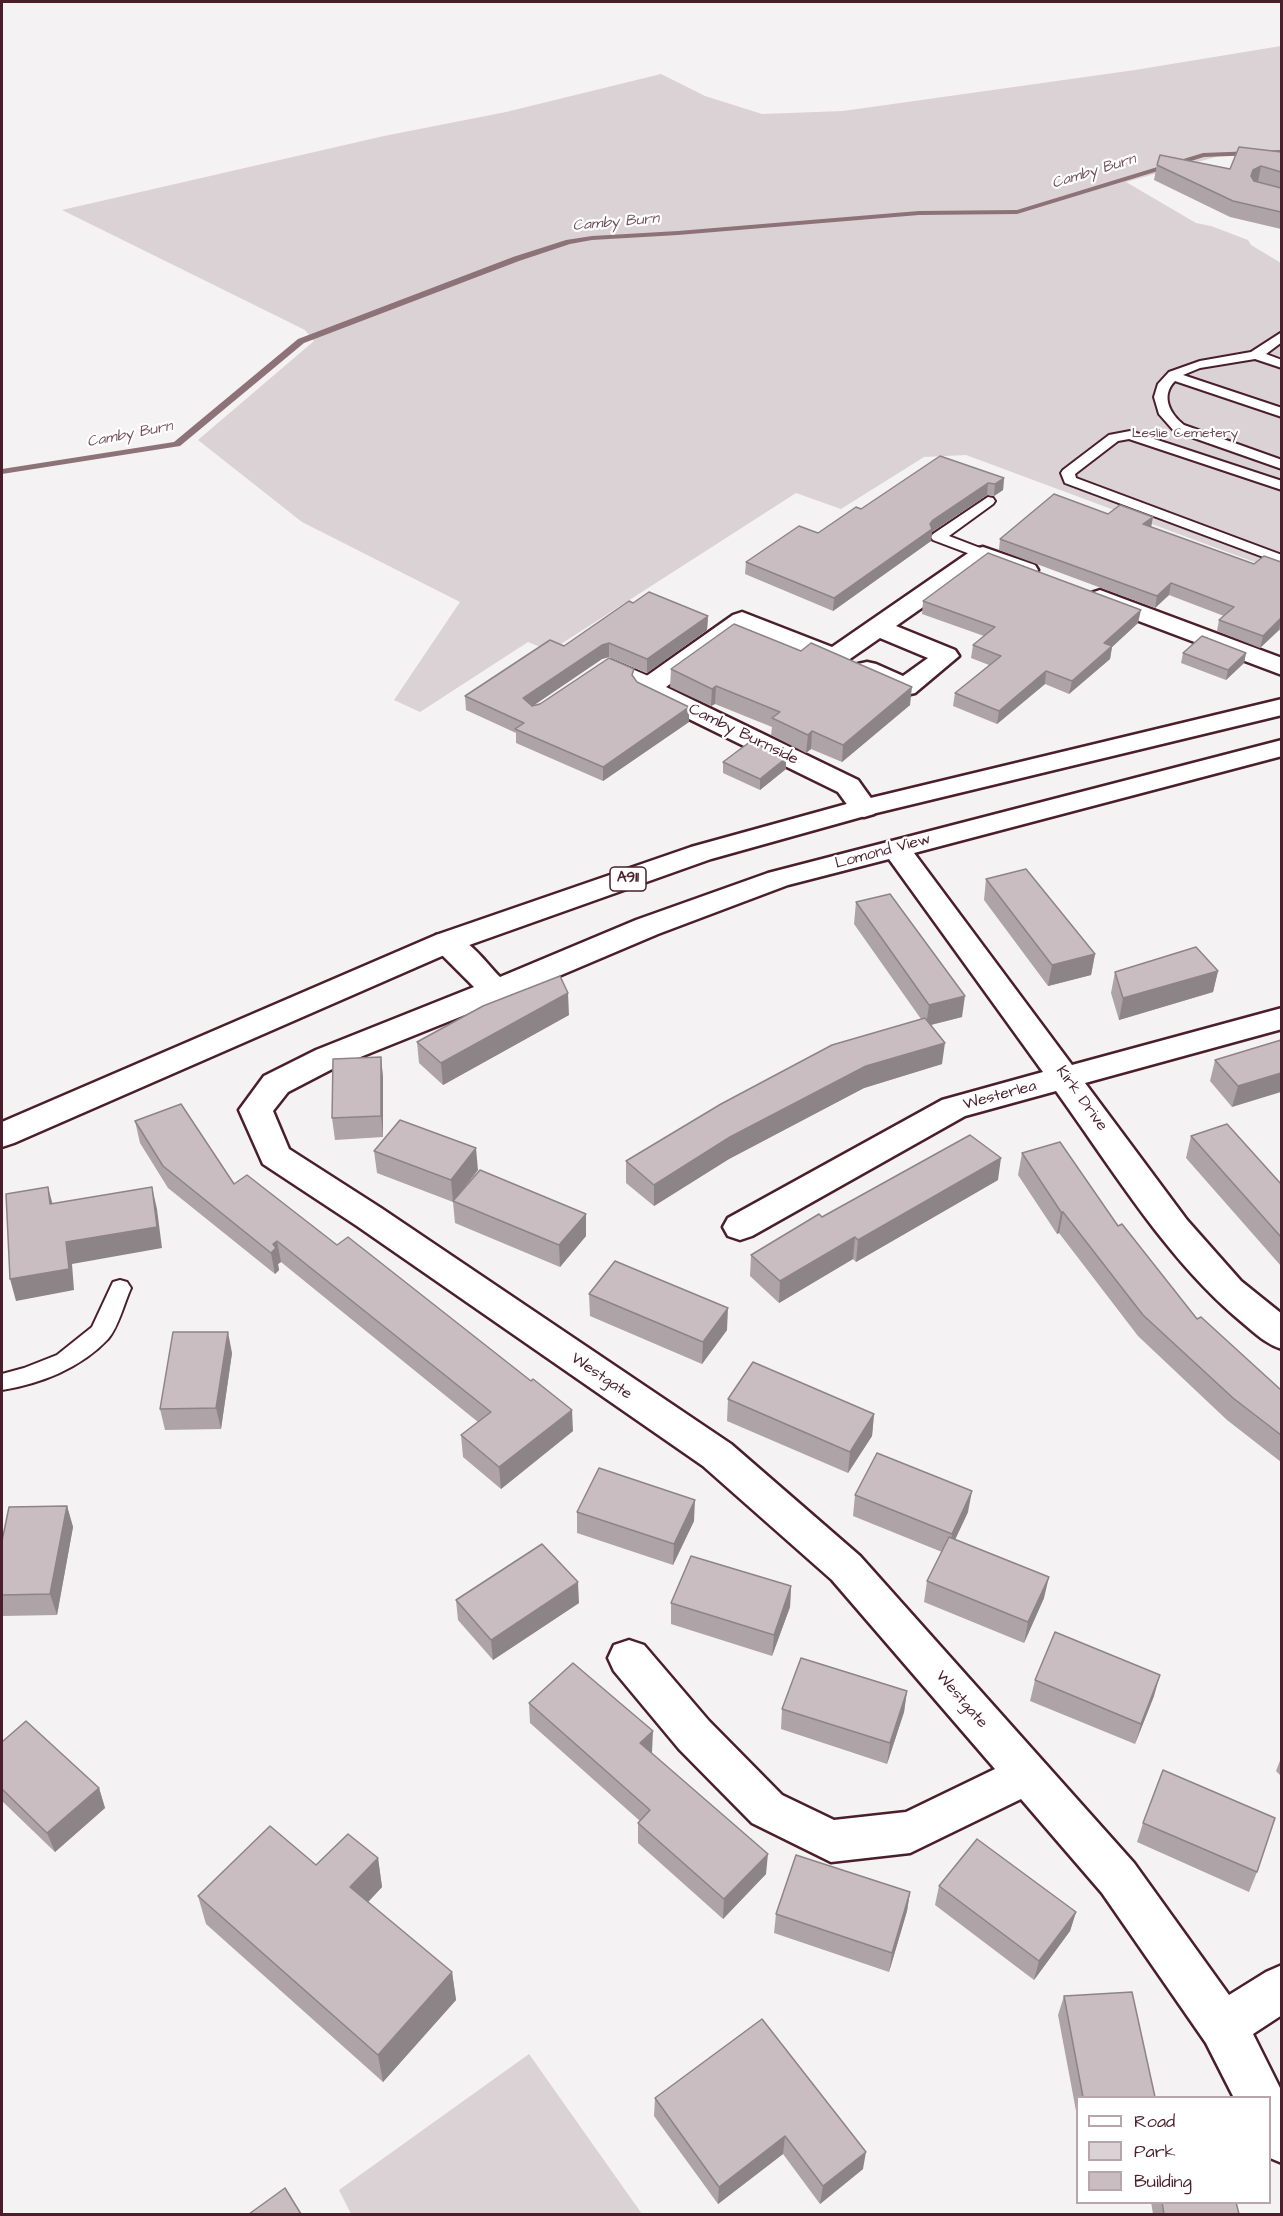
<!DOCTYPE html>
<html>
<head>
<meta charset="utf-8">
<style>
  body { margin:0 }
  #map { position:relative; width:1283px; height:2216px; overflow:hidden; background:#f4f2f2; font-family:"Architects Daughter",sans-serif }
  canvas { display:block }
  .frame { position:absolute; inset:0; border:3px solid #4a1f2b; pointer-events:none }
  .legend { position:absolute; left:1076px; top:2096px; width:195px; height:108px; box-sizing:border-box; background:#fff; border:2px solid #b7a5aa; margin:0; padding:8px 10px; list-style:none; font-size:18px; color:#4a1f2b }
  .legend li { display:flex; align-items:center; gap:12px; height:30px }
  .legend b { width:30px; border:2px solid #b7a5aa }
</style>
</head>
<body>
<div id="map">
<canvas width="1283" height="2216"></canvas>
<div class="frame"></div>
<ul class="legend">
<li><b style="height:8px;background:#fff"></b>Road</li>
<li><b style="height:16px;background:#dbd2d5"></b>Park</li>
<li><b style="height:16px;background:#cabdc1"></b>Building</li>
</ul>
</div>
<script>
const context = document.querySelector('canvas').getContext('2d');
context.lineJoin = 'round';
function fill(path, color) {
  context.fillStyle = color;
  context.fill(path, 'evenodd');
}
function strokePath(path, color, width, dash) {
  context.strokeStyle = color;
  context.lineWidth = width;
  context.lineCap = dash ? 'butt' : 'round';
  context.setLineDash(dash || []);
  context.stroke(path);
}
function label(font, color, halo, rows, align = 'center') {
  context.font = font + ' "Architects Daughter",sans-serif';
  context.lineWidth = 4.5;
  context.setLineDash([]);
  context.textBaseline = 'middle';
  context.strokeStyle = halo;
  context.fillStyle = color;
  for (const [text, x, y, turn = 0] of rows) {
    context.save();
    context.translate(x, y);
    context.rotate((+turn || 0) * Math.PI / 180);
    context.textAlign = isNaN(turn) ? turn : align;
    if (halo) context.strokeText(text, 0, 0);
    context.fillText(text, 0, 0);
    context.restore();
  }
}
const green = new Path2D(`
  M1281,46V156H1219L1126,182L1196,223L1211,226L1248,240L1251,245L1281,263V572L966,455L924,457L841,509L796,493L550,651L528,642L420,712L394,700L460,602L302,522L198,440L314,341L305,330L62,210L384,136L506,112L661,74L705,96L762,114L843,111L1135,70Z
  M529,2054L642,2214H351L339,2190Z`);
const stream = new Path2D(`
  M1282,150V154L1204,157L1017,214L919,215L678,235L592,240L570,244L519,261L304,343L180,446L2,474V469L174,442L298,339L513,257L566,240L592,236L678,231L919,211L1017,210L1203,153Z`);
const service = new Path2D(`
  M1282,332V342L1266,354L1282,360V368L1255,359L1200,368L1183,375L1282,408V417L1175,381C1160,396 1170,414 1184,425L1282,460V469L1174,431L1159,414L1154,397L1158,384L1169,372L1200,361L1251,352Z
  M1130,431L1282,481V490L1129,439L1118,441L1075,474L1076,478L1282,555V564L1065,483L1061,473L1063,470L1109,435Z
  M988,497L993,498L995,501L993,504L949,536L988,551L990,554L988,557H978L933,540L931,537L933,534Z
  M611,660L660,681L662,684L654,689L648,687L606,668L603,665Z
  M120,1280L127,1282L131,1288C124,1303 119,1326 108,1339C81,1368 40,1384 2,1390V1374L24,1368L57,1355L92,1327L113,1282Z`);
const minor = new Path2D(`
  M983,547L1035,565L1038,570L1035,575L1026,577L986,563L896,626L955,650L959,656L915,693L906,695L858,676L854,670L858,664L867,662L876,664L903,676L928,658L880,638L844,663L835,665L745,630L666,687L858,780L878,808L874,814L864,817L854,814L838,792L638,694L634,688L638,682L733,615L742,612L832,647L974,549Z
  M1100,590L1282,658V675L1091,603L1087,598L1091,593Z
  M1282,740V756L914,853L1072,1065L1282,1008V1029L1085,1083L1187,1220L1241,1281L1282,1314V1349C1266,1344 1256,1334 1244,1324C1168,1262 1113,1170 1056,1091L965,1116L752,1236L740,1240L728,1236L723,1227L728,1218L942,1100L1043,1072L889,859L788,885L658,934L507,998L338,1066L288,1092L273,1111L289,1149L381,1208L731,1444L860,1556L1134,1863L1229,1995L1266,1972L1282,1965V2015L1253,2034L1282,2092V2163L1270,2158V2098H1234L1206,2043L1102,1893L1021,1799L910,1853L831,1862L752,1823L679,1749L614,1671L608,1658L614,1645L629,1640L644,1645L709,1721L782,1795L834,1820L906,1812L995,1769L832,1580L703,1466L357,1226L263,1164L239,1110L264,1076L316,1050L474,987L436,949L432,942L436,935C463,928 483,960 500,977L636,920L768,873Z`);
const primary = new Path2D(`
  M1282,699V715L872,814L711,859L458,949L14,1143L2,1147V1122L436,935L691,847L854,802Z`);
const wall = new Path2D(`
  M1281,152V229L1230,217L1154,180L1157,165L1230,169Z
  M1004,478L1003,490L994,496L987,495L932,532L931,541L833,611L745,574L746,562L818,533L861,509Z
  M1108,514L1151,527L1254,564L1281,562V631L1279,630L1260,648L1217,631L1219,620L1224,616L1169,595L1155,608L999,550L1000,539Z
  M923,601L1138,623L1112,647L1110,659L1069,694L1045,684L997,724L953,706L955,693L989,665L971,658L973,645L984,636L922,614Z
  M633,603L708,616L707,630L647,673L609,657L602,659L534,705L634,678L637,682L689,722L603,781L516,743V733L466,710L465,696L564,646Z
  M1183,653H1246L1244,663L1226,680L1181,663Z
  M671,669L910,705L842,762L811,749L806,753L771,735L772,727L715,704L711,706L670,687Z
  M786,758V769L760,790L723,773V762Z
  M986,879L1095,954L1091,975L1048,986L984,900Z
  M856,902L962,1017L931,1025L942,1064L864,1088L729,1159L654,1206L626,1183V1161L921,1019L854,924Z
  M1218,971L1213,992L1119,1020L1111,993L1115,972Z
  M569,1015L443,1085L419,1063L417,1042Z
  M1281,1040L1232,1107L1210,1081L1215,1060Z
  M381,1057L383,1078V1137L335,1140L332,1118Z
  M135,1121L234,1184L573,1431L501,1489L463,1457L461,1435L478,1422L281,1262L278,1264L279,1270L275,1274L168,1188L140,1143Z
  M1191,1136L1281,1184V1266L1186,1158Z
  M374,1151L478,1170L458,1195L586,1236L560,1267L455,1223L453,1202L377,1173Z
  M1022,1153L1118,1226L1197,1319L1281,1390V1462L1227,1420L1138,1336L1059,1233L1057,1234L1018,1175Z
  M998,1180L856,1262L853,1259L779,1303L750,1276L751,1255L822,1217Z
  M589,1294L727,1330L702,1364L590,1316Z
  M232,1353L221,1429L165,1430L160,1409Z
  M728,1399L874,1414L872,1436L848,1473L727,1421Z
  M855,1495L968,1512L955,1539L1044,1598L1024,1643L924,1602L927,1581L942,1552L853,1516Z
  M67,1506L73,1527L57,1615L2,1616V1541Z
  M577,1512L694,1521L673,1565L577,1533Z
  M791,1586L790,1607L772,1656L671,1624V1603Z
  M456,1600L579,1603L493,1660L458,1620Z
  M1035,1680L1154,1696L1135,1744L1030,1701Z
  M907,1691L904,1712L887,1764L781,1729L782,1709Z
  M529,1703L652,1752L651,1753L766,1874L723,1919L638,1843V1823L640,1821L530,1723Z
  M2,1742L99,1788L105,1808L55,1852L2,1801Z
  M1281,1758V1776L1276,1771Z
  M1143,1823L1257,1872L1249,1892L1137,1842Z
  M378,1858L382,1887L368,1902L452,1972L456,2000L383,2082L206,1924L198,1896L316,1865Z
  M939,1886L1076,1912L1070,1931L1034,1980L935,1905Z
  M910,1892L907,1911L889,1972L774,1933L776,1914Z
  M1064,1996L1155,2097H1077V2116L1058,2015Z
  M762,2019L863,2169L820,2204L783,2154L718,2204L654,2116L655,2098Z
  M1151,2202H1236L1239,2214H1153Z`);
const shadedWall = new Path2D(`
  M1261,166L1258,182L1250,185L1251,176L1253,170Z
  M1004,478L1003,490L994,496L995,484Z
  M988,483L987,495L932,532L931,541L833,611L834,598L930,524L933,520Z
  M1153,517L1151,528L1143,524Z
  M1171,583L1169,595L1155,608L1157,596Z
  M1141,610L1138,623L1112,647L1110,659L1069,694L1072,681L1104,643Z
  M708,616L707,630L647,673V659Z
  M1281,618L1279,630L1260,648L1263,636Z
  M609,643V657L602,659L524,712L523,698L602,645Z
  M1246,653L1244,663L1226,680L1228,670Z
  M1046,671L1045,684L997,724L999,711Z
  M716,686L715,704L711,706L712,689Z
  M912,687L910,705L842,762L843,745Z
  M689,707V722L603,781V767Z
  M812,731L811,749L806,753L808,735Z
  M786,758V769L760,790V779Z
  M1095,954L1091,975L1048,986L1052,965Z
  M1218,971L1213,992L1119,1020L1123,998Z
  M568,993L569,1015L443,1085L441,1063Z
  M965,996L962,1017L926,1026L929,1005Z
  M945,1043L942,1064L864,1088L729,1159L654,1206V1185L730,1137L866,1066Z
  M381,1057L383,1078V1137L381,1116Z
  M1281,1073V1092L1232,1107L1238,1086Z
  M476,1148L478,1170L453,1202L451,1180Z
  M1001,1158L998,1180L856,1262L858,1240Z
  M48,1187L54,1209L50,1204Z
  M152,1187L157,1209L162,1248L72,1264L74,1290L16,1301L10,1279Z
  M1061,1212H1063L1059,1233L1057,1234Z
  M586,1214V1236L560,1267L559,1245Z
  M855,1237L853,1259L779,1303L780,1281Z
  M277,1241L281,1262L278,1264L279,1270L275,1274L271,1253L273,1244Z
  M728,1308L727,1330L702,1364L703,1342Z
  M228,1332L232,1353L221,1429L216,1408Z
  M572,1410L573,1431L501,1489L499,1467Z
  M874,1414L872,1436L848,1473L850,1452Z
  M972,1491L968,1512L948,1555L952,1534Z
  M695,1500L694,1521L673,1565L674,1544Z
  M67,1506L73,1527L57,1615L50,1594Z
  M1049,1577L1044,1598L1024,1643L1028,1622Z
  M578,1582L579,1603L493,1660L491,1640Z
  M791,1586L790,1607L772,1656L774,1635Z
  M1160,1675L1154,1696L1135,1744L1141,1724Z
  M907,1691L904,1712L887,1764L890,1743Z
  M653,1731L652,1752L640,1764V1743Z
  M99,1788L105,1808L55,1852L47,1833Z
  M768,1854L766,1874L723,1919L724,1899Z
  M378,1858L382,1887L356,1915L350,1887Z
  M910,1892L907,1911L889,1972L892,1953Z
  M1076,1912L1070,1931L1034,1980L1039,1961Z
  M452,1972L456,2000L383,2082L378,2055Z
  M785,2136L783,2154L718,2204L719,2187Z
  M866,2152L863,2169L820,2204L823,2186Z`);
const building = new Path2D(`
  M1239,147L1281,152V172L1261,166L1253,170L1251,176L1254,181L1281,188V212L1233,201L1157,165L1160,155L1230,169Z
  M940,456L1004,478L995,484L988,483L933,520L930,524L932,529L834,598L746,562L799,526L818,533L856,507L861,509Z
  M1054,494L1108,514L1120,505L1153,517L1143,524L1254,564L1264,556L1281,562V618L1263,636L1219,620L1234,607L1171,583L1157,596L1000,539Z
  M988,553L1141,610L1104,643L1112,646L1072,681L1046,671L999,711L955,693L1001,656L973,645L995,627L923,601Z
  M649,592L708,616L647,659L609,643L602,645L523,698L532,706L540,704L609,658L634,669L632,675L637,682L689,707L603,767L515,729L524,723L465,696L550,640L564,646L629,601L633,603Z
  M734,624L801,651L811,643L912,687L843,745L812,731L808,735L772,718L780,712L716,686L712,689L671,669Z
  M1202,636L1246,653L1228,670L1183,653Z
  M751,741L786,758L760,779L723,762Z
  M1026,869L1095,954L1052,965L986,879Z
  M890,894L965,996L929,1005L856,902Z
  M1196,947L1218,971L1123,998L1115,972Z
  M560,976L568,993L441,1063L417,1042L483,1006Z
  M925,1018L945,1043L866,1066L730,1137L654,1185L626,1161L721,1104L832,1045Z
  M1281,1040V1073L1238,1086L1215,1060Z
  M381,1057V1116L332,1118L333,1059Z
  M181,1104L234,1184L247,1175L337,1245L348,1237L531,1381L533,1379L572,1410L499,1467L461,1435L491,1412L277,1241L273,1244L276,1248L271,1253L163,1166L135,1121Z
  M400,1120L476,1148L451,1180L374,1151Z
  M1227,1124L1281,1184V1237L1191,1136Z
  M970,1135L1001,1158L858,1240L855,1237L780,1281L751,1255L819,1214L822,1217Z
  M1060,1142L1118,1226L1122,1224L1197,1319L1201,1317L1281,1390V1435L1233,1398L1143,1315L1063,1212H1061L1022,1153Z
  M480,1170L586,1214L559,1245L453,1201Z
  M48,1187L50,1204L152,1187L157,1227L66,1242L69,1269L10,1279L6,1194Z
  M615,1261L728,1308L703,1342L589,1294Z
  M173,1332H228L216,1408L160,1409Z
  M753,1362L874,1414L850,1452L728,1399Z
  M877,1453L972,1491L952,1534L855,1495Z
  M599,1468L695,1500L674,1544L577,1512Z
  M67,1506L50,1594L2,1595V1541L9,1507Z
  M949,1537L1049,1577L1028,1622L927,1581Z
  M542,1544L578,1582L491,1640L456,1600Z
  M691,1556L791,1586L774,1635L671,1603Z
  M1055,1632L1160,1675L1141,1724L1035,1680Z
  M801,1658L907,1691L890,1743L782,1709Z
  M573,1663L653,1731L640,1743L768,1854L724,1899L638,1823L650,1810L529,1703Z
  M26,1721L99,1788L47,1833L2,1789V1742Z
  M1163,1770L1275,1818L1257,1872L1143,1823Z
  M270,1826L316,1865L348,1834L378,1858L350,1887L452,1972L378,2055L198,1896Z
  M977,1839L1076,1912L1039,1961L939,1886Z
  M796,1855L910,1892L892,1953L776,1914Z
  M1132,1992L1155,2097H1083L1064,1996Z
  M762,2019L866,2152L823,2186L785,2136L719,2187L655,2098Z
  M285,2188L301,2214H249Z
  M1162,2202H1236L1239,2214H1164Z`);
const farParknames = [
  ["Leslie Cemetery",1185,434]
];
const farWaternames = [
  ["Camby Burn",1094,172,-17],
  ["Camby Burn",616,223,-5],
  ["Camby Burn",130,435,-11]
];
const shields = [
  [628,879,36]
];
const shieldNames = [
  ["A911",628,879]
];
const streetNames = [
  ["Camby Burnside",743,735,26],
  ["Lomond View",883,852,-15],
  ["Westerlea",1000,1096,-15],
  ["Kirk Drive",1081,1099,54],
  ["Westgate",601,1377,34],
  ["Westgate",961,1700,49]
];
fill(green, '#dbd2d5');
fill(stream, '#8d727a');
strokePath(service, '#4a1f2b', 4);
strokePath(minor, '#4a1f2b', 5);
strokePath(primary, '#4a1f2b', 5);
fill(service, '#fff');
fill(minor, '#fff');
fill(primary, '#fff');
fill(wall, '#aea3a6');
fill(shadedWall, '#8d8487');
fill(building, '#cabdc1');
strokePath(building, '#8d8487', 1.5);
label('14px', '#6e4c56', '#fff', farParknames);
label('italic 15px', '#714f59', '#fff', farWaternames);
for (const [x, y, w] of shields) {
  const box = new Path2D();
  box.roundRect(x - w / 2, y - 12, w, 24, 4.5);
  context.fillStyle = '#fff';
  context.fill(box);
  strokePath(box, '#4a1f2b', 1.5);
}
label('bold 15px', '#4a1f2b', null, shieldNames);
label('16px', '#4a1f2b', '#fff', streetNames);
</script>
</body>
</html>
